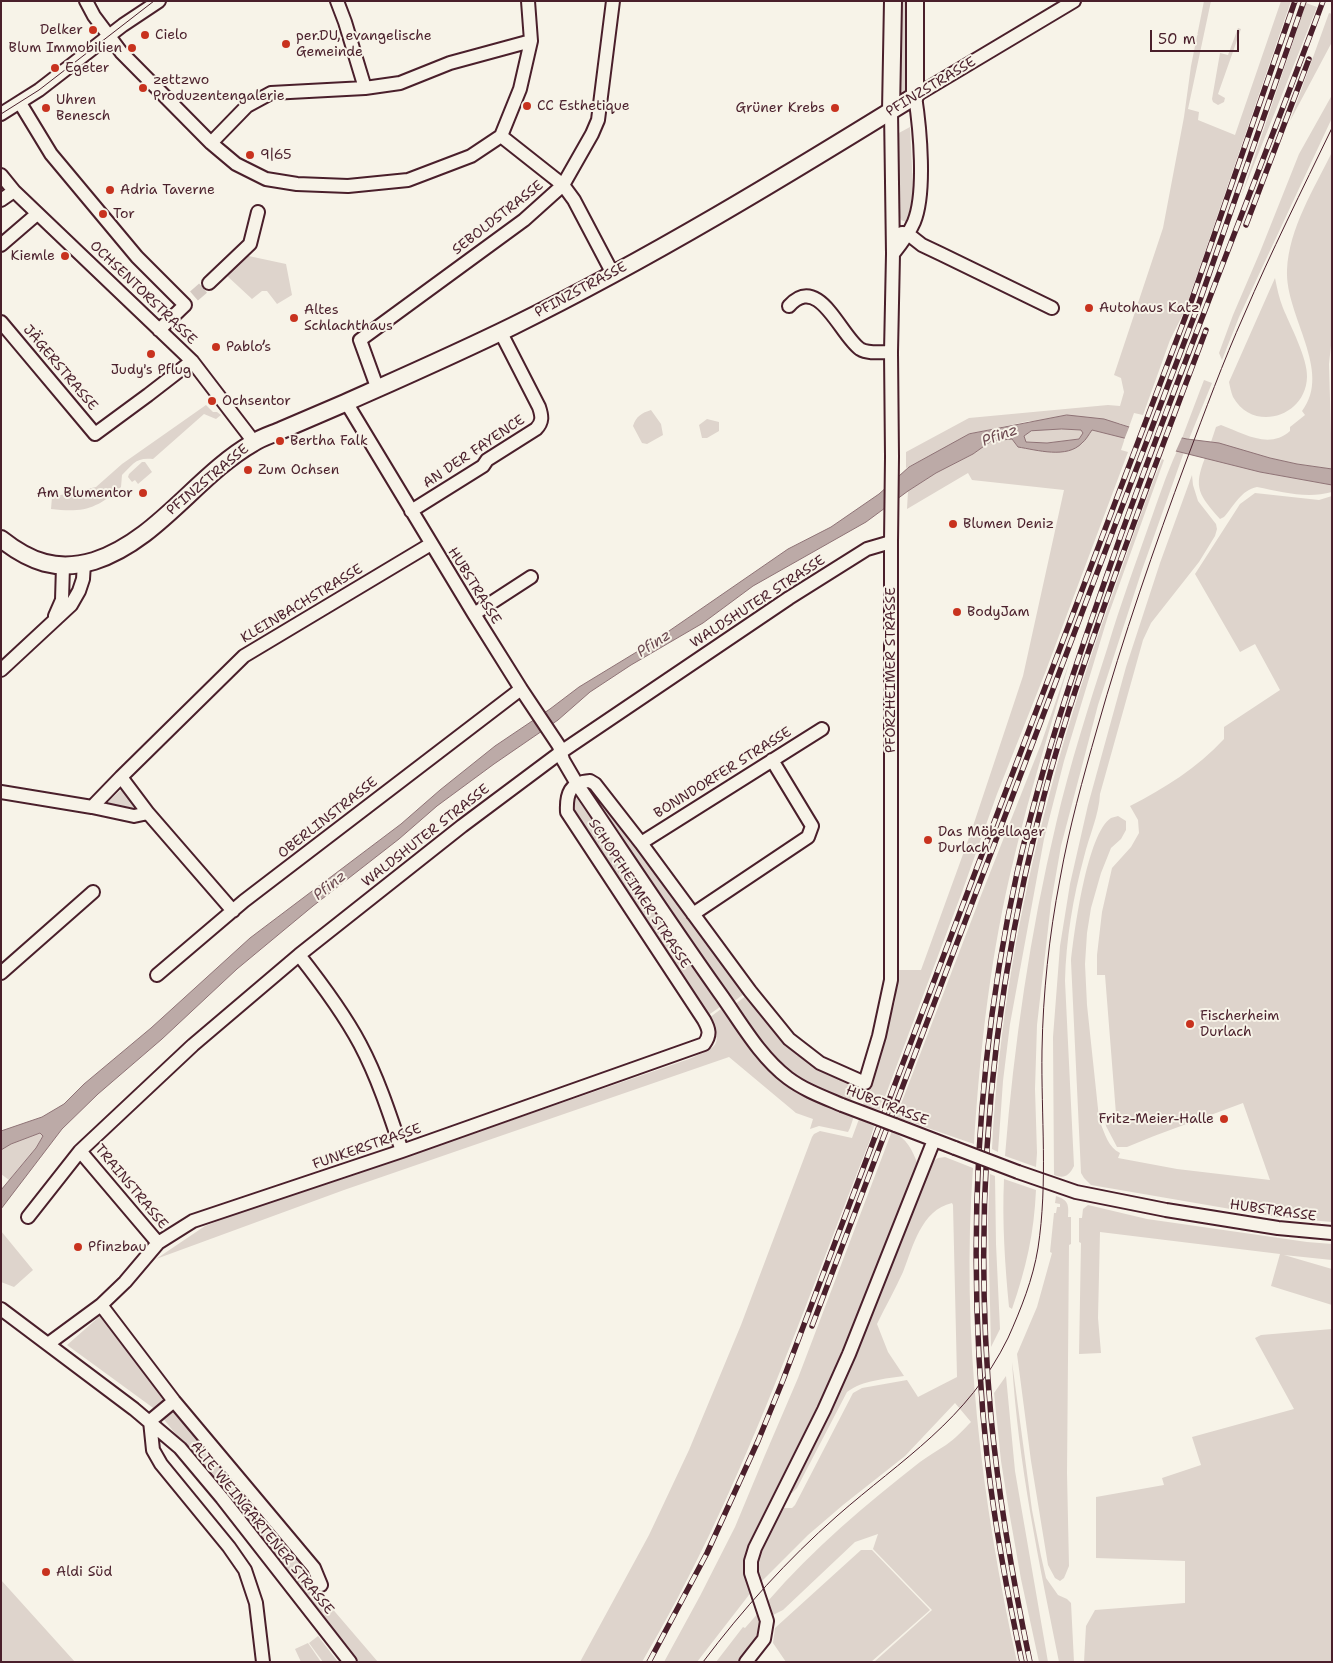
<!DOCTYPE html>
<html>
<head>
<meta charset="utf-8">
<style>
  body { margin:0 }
  #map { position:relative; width:1333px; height:1663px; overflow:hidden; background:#f7f3e8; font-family:"Shantell Sans",sans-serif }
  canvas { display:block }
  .frame { position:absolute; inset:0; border:2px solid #4a1f2b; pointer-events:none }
  .scale { position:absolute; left:1150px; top:30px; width:89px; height:22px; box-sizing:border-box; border:2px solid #4a1f2b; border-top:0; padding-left:6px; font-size:15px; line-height:18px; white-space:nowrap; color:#4a1f2b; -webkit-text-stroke:4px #f7f3e8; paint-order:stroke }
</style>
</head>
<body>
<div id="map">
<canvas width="1333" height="1663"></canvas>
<div class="frame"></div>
<div class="scale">50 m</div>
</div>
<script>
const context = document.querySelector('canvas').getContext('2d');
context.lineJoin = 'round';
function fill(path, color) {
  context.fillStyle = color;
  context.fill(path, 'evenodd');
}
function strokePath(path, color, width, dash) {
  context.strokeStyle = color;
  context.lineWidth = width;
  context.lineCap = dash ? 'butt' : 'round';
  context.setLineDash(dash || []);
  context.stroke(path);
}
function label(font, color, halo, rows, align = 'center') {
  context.font = font + ' "Shantell Sans",sans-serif';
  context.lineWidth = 4;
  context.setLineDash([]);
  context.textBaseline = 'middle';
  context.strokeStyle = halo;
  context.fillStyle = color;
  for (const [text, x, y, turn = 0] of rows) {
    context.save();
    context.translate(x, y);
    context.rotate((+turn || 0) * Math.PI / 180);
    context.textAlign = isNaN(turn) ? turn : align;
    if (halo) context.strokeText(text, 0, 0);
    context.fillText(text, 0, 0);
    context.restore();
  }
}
const green = new Path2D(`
  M895,1H913V91L894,102Z
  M1204,1H1211L1188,109L1199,112L1198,120L1235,135L1281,1H1291L1185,310L1170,340L1143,415L1134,413L1129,427L1119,423L1029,421L992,429L969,434L927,458L906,468V452L969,418L1108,405L1120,406L1124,392L1121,378L1114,375L1163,228L1184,117L1191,66Z
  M1306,3L1317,7L1241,197Z
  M1329,13L1332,14V42L1290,121Z
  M1238,28L1241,29L1218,94L1225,98L1224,102L1218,105L1213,102L1212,99L1220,53L1228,55Z
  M1332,95V118L1239,317L1222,360L1219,353L1233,315L1260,252L1299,154Z
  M910,127L914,208L909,221L906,222L901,220L898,213L897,134Z
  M1332,152V336L1329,364L1332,469L1297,464L1270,458L1211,442L1216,427L1221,425C1243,433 1269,450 1290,431V427L1305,415L1302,411C1333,371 1285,316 1287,270C1289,228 1314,189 1332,152Z
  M244,255L286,264L292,295L277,304L267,291H262L252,299L225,274Z
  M1275,278C1277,288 1279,298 1283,308C1290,325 1308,359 1307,377C1306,417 1253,433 1233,397C1231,392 1230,387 1229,382Z
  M1204,380L1212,383L1189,439L1182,438Z
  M206,405L213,412H217L221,415L216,419L204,414L153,459C136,457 133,464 122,475L121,487C97,509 83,513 51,509L52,497L96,487L122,464Z
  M651,410L661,424L663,435L647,444L642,443L633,426C636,416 642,413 651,410Z
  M707,419L719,422V431L707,438H702L699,425Z
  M1062,429L1081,430L1084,433L1079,439L1047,443L1026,442L1024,436L1031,431Z
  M1091,430L1125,438L1121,450L1128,452L1045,673L997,794L962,892L880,1110L863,1105L895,1002L898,970H921L970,835L1023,676L1064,490L972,480L968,473L907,509L908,491L936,473L973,454L987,444L991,441L1012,439L1018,447L1082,444Z
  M1177,451L1184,452L1142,570L1098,705L1061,846L1051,903L1037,1025L1035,1089L1037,1153L1036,1167L1005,1156C1014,1044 1030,933 1056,824C1070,764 1089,705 1108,646C1120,606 1135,565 1149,525C1158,500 1166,475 1177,451Z
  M1205,458L1260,472L1332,485V492C1307,499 1282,492 1257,487C1241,490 1234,506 1224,517L1220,519C1199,495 1193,488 1205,458Z
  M1162,459L1164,460L1108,616L1064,761L1044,839L1010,1024L1003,1081L998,1152L992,1149C998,1029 1019,908 1050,792C1070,714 1097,638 1124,562C1136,528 1148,493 1162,459Z
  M142,462H145L152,472L138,484L135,480L132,482L128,477L129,474Z
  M1192,475L1193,485L1198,501L1216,524L1217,529L1215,536L1199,562L1151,623L1143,640L1100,794C1099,815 1089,836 1084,857C1073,897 1066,940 1065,981L1074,1166C1069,1176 1064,1179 1054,1175L1053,1037L1060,946L1070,884L1088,805L1126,667L1160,563Z
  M1255,493L1319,500L1332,496V1222L1277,1217L1091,1185L1084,1178L1081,1173L1071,961C1074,933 1087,833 1111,818C1113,817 1116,817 1118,816L1126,821V830L1121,839L1111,848L1101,873L1091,908L1087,933L1085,964L1087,1005L1099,1118L1098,1122H1100C1105,1134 1108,1147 1120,1153L1118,1158L1177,1169L1270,1180L1243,1103L1154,1136L1127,1147H1117L1106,1126L1104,1114H1116L1105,975H1097V955L1102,912L1112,868L1131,847L1139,833L1138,820L1130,806C1165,788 1197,768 1224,739V727L1280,690L1255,644L1240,652L1195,574L1240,504Z
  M1070,660C1051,726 1030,791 1014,858C991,951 980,1048 974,1144L896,1117L980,898L1041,744Z
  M123,788L137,805L136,808L107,804V803Z
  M591,789L745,993L732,1003L588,790Z
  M576,797L720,1007L707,1016L572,806L573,800Z
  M747,995L785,1043L850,1084L853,1093L851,1101L858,1104L850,1128L848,1132L819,1126L810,1129L813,1119L796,1113L729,1057L344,1190L156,1259L205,1226L249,1209L402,1158L689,1059C715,1047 725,1047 709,1018L721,1009C758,1060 780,1091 842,1111L791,1074L767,1050L734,1005Z
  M859,1119L874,1126L870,1140C800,1317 739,1498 642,1662H580L649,1535L689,1450L741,1325L812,1137L814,1134L820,1131L852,1138Z
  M892,1131C907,1139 912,1149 918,1165L856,1330L762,1525L752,1591L697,1662H664L700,1596L735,1527L765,1455L798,1378Z
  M40,1133L43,1136L36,1148L9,1180L1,1174V1150L11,1144Z
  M945,1157L973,1168C961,1333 981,1500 1017,1662H874L932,1610L873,1549L878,1534L855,1542L783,1610L773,1615L770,1614L768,1601C813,1549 866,1504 920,1462C928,1456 937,1451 946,1445C955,1439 963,1430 971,1422L955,1403L905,1456L843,1505L808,1535L758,1585L756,1557L779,1508H792L795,1505L853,1393L862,1388L907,1380L918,1397L957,1377L953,1205L952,1203C921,1210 913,1247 903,1272C895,1290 885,1307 877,1324L888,1352L904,1376C885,1379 863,1380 847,1392L797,1488L792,1493L787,1494L930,1161L932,1162L938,1158Z
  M990,1174L995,1176L996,1244L1000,1329L991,1347L988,1219Z
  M1004,1179L1036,1190C1034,1234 1026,1268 1012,1309L1009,1307C1005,1265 1002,1222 1004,1179Z
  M1056,1196C1068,1200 1069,1204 1068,1217H1071V1244L1069,1245L1067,1473L1069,1566L1064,1578L1060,1581L1055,1578L1048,1565L1031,1461L1017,1354L1037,1307L1052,1253L1050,1252L1054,1213H1056L1057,1207H1060V1204L1055,1203Z
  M1088,1205L1147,1219L1307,1242L1332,1244V1260L1284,1255L1332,1269V1305L1271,1286L1280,1254L1100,1232L1098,1318L1101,1353L1079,1354L1081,1243L1079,1242V1218H1082L1083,1209Z
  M1,1231L33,1270L14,1287L1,1282Z
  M100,1316L168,1400L156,1410L67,1345Z
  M1332,1329V1662H1084L1086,1626L1095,1610L1185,1603V1561L1096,1558V1497L1164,1485L1162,1478L1201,1465L1192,1437L1294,1409L1255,1338L1261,1335Z
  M1012,1362L1032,1510L1041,1556L1046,1578L1058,1595L1067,1599L1071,1603L1074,1662H1059C1039,1562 1018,1463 1012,1362Z
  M1006,1376L1015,1471L1048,1662H1039L1021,1579L1009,1511L1001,1461L994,1393Z
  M173,1408L308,1569L330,1606L378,1662H357L162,1417Z
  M861,1550H872L930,1610L871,1662H786L773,1643L775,1628Z
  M1,1580L75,1662H1Z
  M760,1611L763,1630L741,1662H716L743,1627L745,1628Z
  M318,1636L338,1662H323L309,1643Z
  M308,1643L321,1662H301L295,1649Z`);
const water = new Path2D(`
  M1067,415L1104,419L1129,427L1187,439L1219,443L1270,458L1297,464L1332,469V485L1260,472L1092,430C1089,434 1086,440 1082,443C1067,459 1037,450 1018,447L1012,439L991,441L987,444L973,454L936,473L908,491L866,522L753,586L703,623L631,665L590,692L558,720L494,764L437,806L399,839L313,906L237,969L162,1039L98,1094L62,1129L1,1209V1190L36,1148L43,1136L40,1133L11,1144L1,1150V1131L42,1117L64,1104L84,1084L151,1028L250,938L401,824L440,790L495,746L550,709L579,687L653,642L788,549L831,527L879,494L909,467L969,434ZM1062,429L1081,430L1083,433L1079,439L1047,443L1026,442L1024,436L1031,431Z`);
const pier = new Path2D(`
  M1130,425L1182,435H1183L1175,453L1124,440Z`);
const minorTunnel = new Path2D(`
  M194,296L209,283`);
const minor = new Path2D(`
  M86,1L94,16L121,52L211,143L236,164L266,179L297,184L348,186L408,180L471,156L501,136L520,89L531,41L528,1
  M337,1L345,22L365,88
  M20,103L51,154L137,257L185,305L159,330
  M1,114L39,90L123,25L159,1
  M501,136L563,185L574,200L613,274
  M211,143L247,106L271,93L365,88L400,83L450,63L531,41
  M1,175L14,191L192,361L254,442
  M1,200L14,191
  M902,233L908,234L922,245L941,254L1052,308
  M1,245L37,214
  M893,254C901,244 909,234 914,222C926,193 920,128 915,96L1074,1
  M209,283L250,244L258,212
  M789,306C819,273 840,335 860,349C868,354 881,352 891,352
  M1,322L95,434L148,395L192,361
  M377,387L360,340L524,220L563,185L592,134L598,120L613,1
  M346,402L474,614L521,689L559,746L563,760L577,784C624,853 670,923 719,992C740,1021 759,1056 788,1078C804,1090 823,1097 842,1105
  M411,511L483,466L487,460L536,429C543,422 542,416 539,407L500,331
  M474,614L531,577
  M55,616L62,600L63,566
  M1,670L71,605L79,591L83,579L84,564
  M121,777L148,813
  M1,792L92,807L134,816L148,813L233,911
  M92,807L121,777L244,656L431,544
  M641,843L822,729
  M693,914L808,837L812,826L772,760
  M299,955C321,983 343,1012 360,1044C378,1078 390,1115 402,1151
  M1,973L93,892
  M157,975L244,901L521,689
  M895,1125L955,1148
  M80,1151L158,1243
  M1018,1172L1076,1192L1166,1210L1278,1228L1332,1233
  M28,1217L80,1151L193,1045L299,955L462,826L561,752L789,598L867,549L891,542
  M101,1305L174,1401L314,1568L321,1585
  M1,1309L134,1409L180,1448L222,1498L350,1662
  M48,1344L101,1305L125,1282L158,1243L193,1221L402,1151L704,1044C711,1035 709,1029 704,1020L567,812C566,794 570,782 590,781L595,784L641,843L750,991L789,1039L820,1063L865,1083L879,1036L891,980V542L892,457L891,352L893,254L891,111
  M150,1421L153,1450L161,1464L229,1547L245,1570L256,1603L263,1662
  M150,1421L174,1401
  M746,1662L764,1639L767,1621L751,1573V1561L755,1548L824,1410L849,1354L934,1140`);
const major = new Path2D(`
  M891,111L893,1
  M1,539C30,562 57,572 94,561C157,541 197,475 253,443C262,437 273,434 282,430C303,421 324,412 345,403C401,378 458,353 513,326C651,258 784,177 915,96V1`);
const tram = new Path2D(`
  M1,114L39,90L154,1
  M703,1662C743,1609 787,1560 837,1516C902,1459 968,1420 1008,1338C1021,1309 1033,1279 1038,1248C1048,1183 1041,1116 1042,1050C1043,993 1049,936 1060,879C1069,828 1083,778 1097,729C1123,637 1154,548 1187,459C1205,411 1223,362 1244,315C1271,252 1302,190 1332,128`);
const rail = new Path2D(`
  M1246,225L1309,59
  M812,1326L1198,306L1304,1
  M649,1662L707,1553L758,1441L783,1380L1191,302L1295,1
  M1022,1662C1008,1597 996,1532 988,1466C966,1267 974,1069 1017,873C1043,757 1082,646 1121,535C1185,356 1257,179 1323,1
  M1030,1662C1013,1581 999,1500 991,1417C973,1219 989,1018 1037,824C1055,748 1080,675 1106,601C1138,510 1172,420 1206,330`);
const minorBridge = new Path2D(`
  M842,1105L895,1125
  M955,1148L1018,1172`);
const markers = [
  [93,30,5,"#c8321e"],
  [145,35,5,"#c8321e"],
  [286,44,5,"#c8321e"],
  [132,48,5,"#c8321e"],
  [55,68,5,"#c8321e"],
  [143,88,5,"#c8321e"],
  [527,106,5,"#c8321e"],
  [46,108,5,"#c8321e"],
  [835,108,5,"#c8321e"],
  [250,155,5,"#c8321e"],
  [110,190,5,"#c8321e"],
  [103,214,5,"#c8321e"],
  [65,256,5,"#c8321e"],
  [1089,308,5,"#c8321e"],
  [294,318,5,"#c8321e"],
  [216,347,5,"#c8321e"],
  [151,354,5,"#c8321e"],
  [212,401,5,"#c8321e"],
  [280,441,5,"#c8321e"],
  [248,470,5,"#c8321e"],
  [143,493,5,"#c8321e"],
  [953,524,5,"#c8321e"],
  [957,612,5,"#c8321e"],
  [928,840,5,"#c8321e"],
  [1190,1024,5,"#c8321e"],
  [1224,1119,5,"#c8321e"],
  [78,1247,5,"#c8321e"],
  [46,1572,5,"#c8321e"]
];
const poiNames = [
  ["Delker",83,30,"right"],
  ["Cielo",155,35],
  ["per.DU, evangelische",296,36],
  ["Gemeinde",296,52],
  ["Blum Immobilien",122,48,"right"],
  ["Egeter",65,68],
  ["zettzwo",153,80],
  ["Produzentengalerie",153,96],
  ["Uhren",56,100],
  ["Benesch",56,116],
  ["CC Esthetique",537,106],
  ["Grüner Krebs",825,108,"right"],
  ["9|65",260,155],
  ["Adria Taverne",120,190],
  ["Tor",113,214],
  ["Kiemle",55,256,"right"],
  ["Autohaus Katz",1099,308],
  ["Altes",304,310],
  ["Schlachthaus",304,326],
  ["Pablo’s",226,347],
  ["Judy's Pflug",151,370,"center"],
  ["Ochsentor",222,401],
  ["Bertha Falk",290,441],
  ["Zum Ochsen",258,470],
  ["Am Blumentor",133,493,"right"],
  ["Blumen Deniz",963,524],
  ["BodyJam",967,612],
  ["Das Möbellager",938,832],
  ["Durlach",938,848],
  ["Fischerheim",1200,1016],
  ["Durlach",1200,1032],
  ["Fritz-Meier-Halle",1214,1119,"right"],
  ["Pfinzbau",88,1247],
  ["Aldi Süd",56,1572]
];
const streetNames = [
  ["PFINZSTRASSE",931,87,-31],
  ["SEBOLDSTRASSE",498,218,-38],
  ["PFINZSTRASSE",581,290,-28],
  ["OCHSENTORSTRASSE",143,293,44],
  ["JÄGERSTRASSE",60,368,50],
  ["AN DER FAYENCE",474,452,-34],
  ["PFINZSTRASSE",208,480,-40],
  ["HUBSTRASSE",474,586,58],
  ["WALDSHUTER STRASSE",758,602,-33],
  ["KLEINBACHSTRASSE",302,604,-31],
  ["PFORZHEIMER STRASSE",891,670,-90],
  ["BONNDORFER STRASSE",723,773,-32],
  ["OBERLINSTRASSE",328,818,-38],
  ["WALDSHUTER STRASSE",426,836,-38],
  ["SCHOPFHEIMER STRASSE",639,894,57],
  ["HUBSTRASSE",887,1106,21],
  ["FUNKERSTRASSE",367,1147,-19],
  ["TRAINSTRASSE",131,1187,50],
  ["HUBSTRASSE",1273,1211,8],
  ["ALTE WEINGARTENER STRASSE",262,1528,51]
];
const waterNames = [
  ["Pfinz",1000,436,-20],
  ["Pfinz",654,644,-33],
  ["Pfinz",330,886,-38]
];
fill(green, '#ded4cc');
fill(water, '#bcaaa7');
strokePath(water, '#8e7275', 1);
fill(pier, '#f7f3e8');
strokePath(minorTunnel, '#d4c9c2', 12, [12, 6]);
strokePath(minor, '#4a1f2b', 16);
strokePath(major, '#4a1f2b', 20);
strokePath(minor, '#f7f3e8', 12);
strokePath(major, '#f7f3e8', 16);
strokePath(tram, '#4a1f2b', 1);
strokePath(rail, '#4a1f2b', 5.5);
strokePath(rail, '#f7f3e8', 4, [11]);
strokePath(minorBridge, '#4a1f2b', 16, []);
strokePath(minorBridge, '#f7f3e8', 12);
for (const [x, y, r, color] of markers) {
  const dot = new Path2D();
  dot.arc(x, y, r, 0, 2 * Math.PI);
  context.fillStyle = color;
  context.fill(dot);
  strokePath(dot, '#f7f3e8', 2);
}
label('14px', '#4a1f2b', '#f7f3e8', poiNames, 'left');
label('14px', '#4a1f2b', '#f7f3e8', streetNames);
label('italic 15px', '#6c4950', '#f7f3e8', waterNames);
</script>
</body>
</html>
